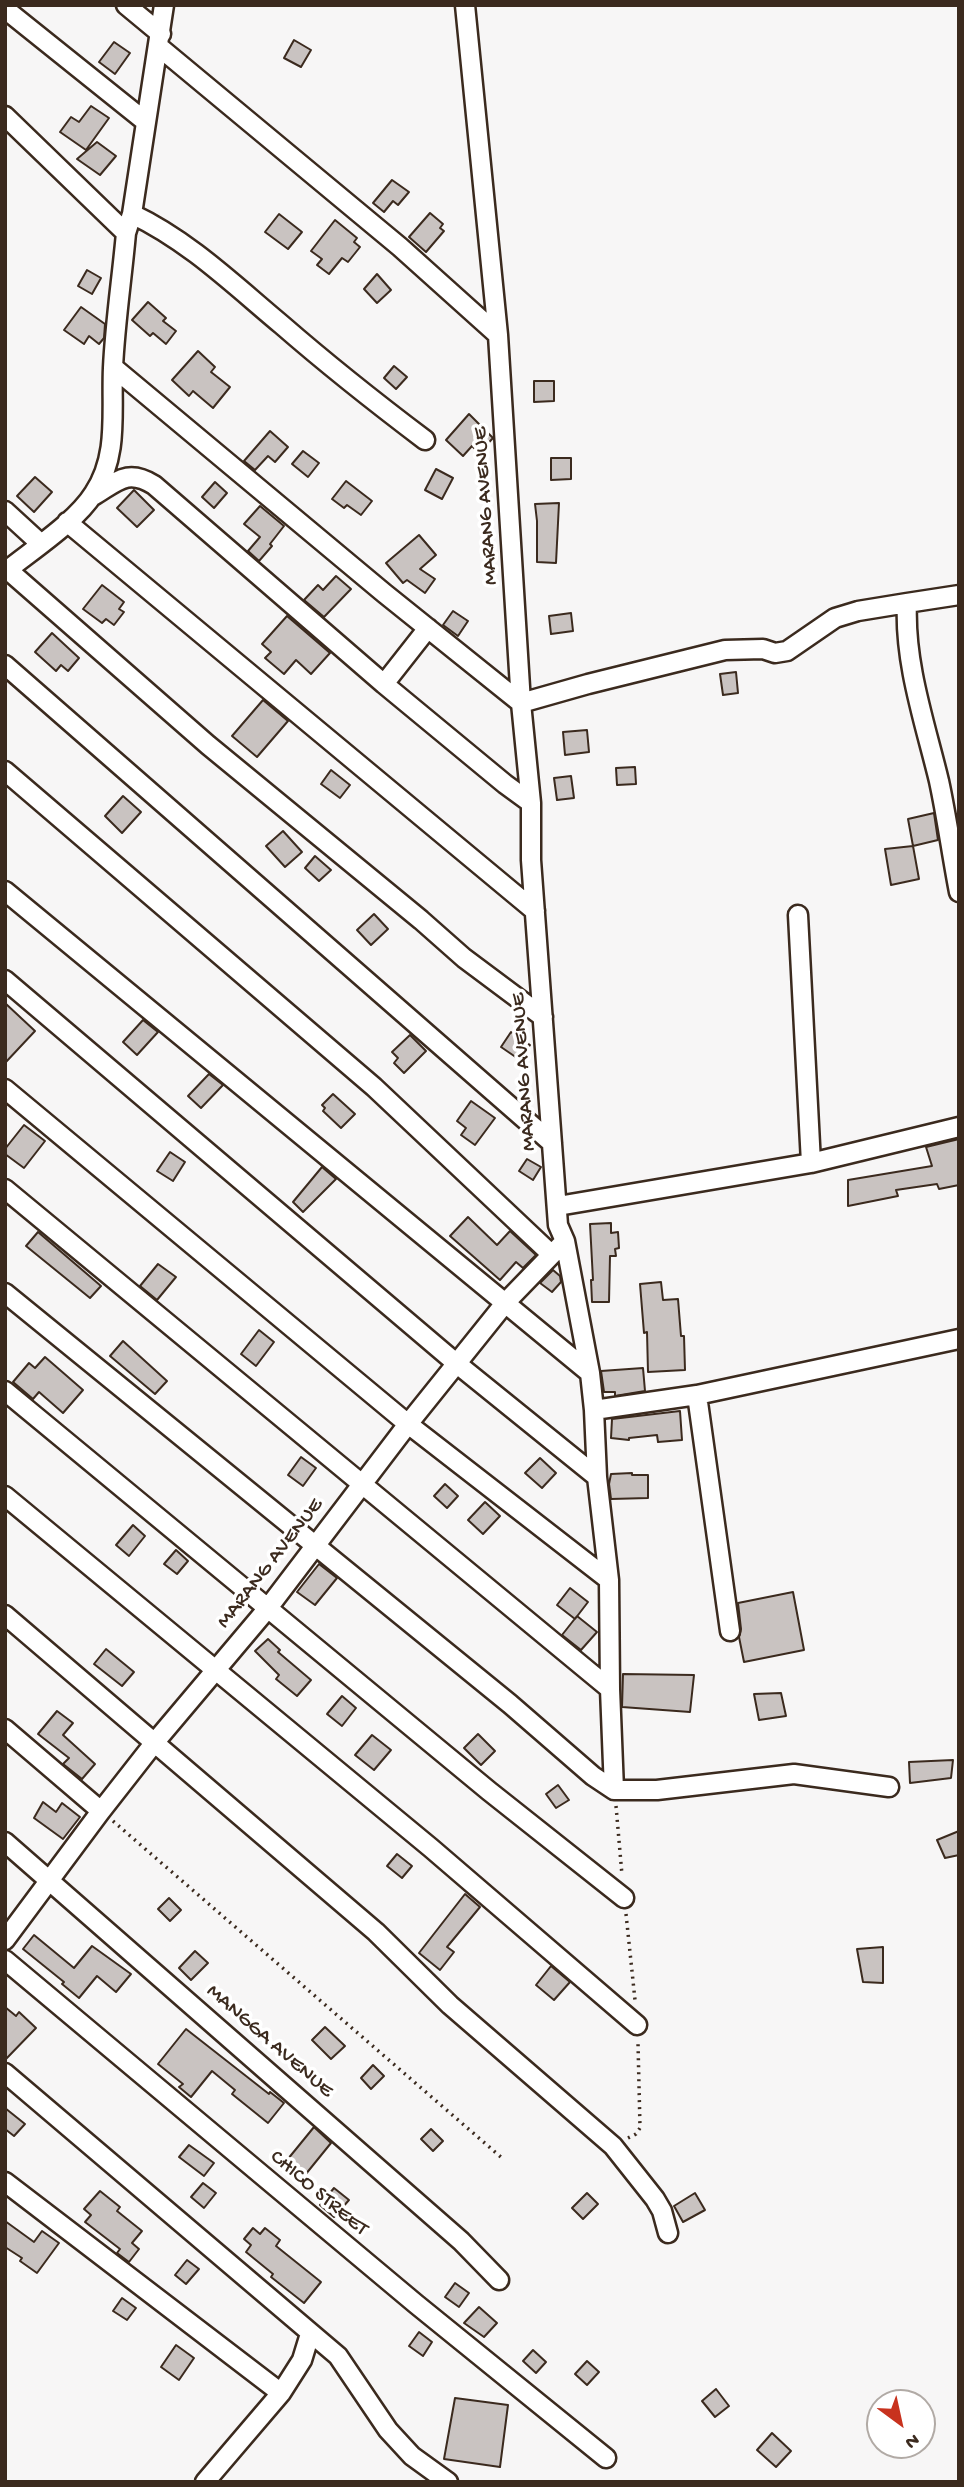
<!DOCTYPE html>
<html>
<head>
<meta charset="utf-8">
<style>
  body { margin:0 }
  #map { position:relative; width:964px; height:2487px; overflow:hidden; background:#f7f6f6; font-family:"Gochi Hand",sans-serif }
  canvas { display:block }
  .frame { position:absolute; inset:0; border:7px solid #3b2a1e; pointer-events:none }
  .north { position:absolute; left:866px; top:2389px; width:70px; height:70px; box-sizing:border-box; background:#fff; border:2px solid #b1aaa5; border-radius:50%; rotate:147deg; font-size:19px; font-weight:700; line-height:28px; text-align:center; color:#3b2a1e }
  .north::after { content:''; display:block; margin:auto; width:24px; height:32px; background:#c8321e; clip-path:polygon(50% 0,100% 100%,50% 72%,0 100%) }
</style>
</head>
<body>
<div id="map">
<canvas width="964" height="2487"></canvas>
<div class="frame"></div>
<div class="north">N</div>
</div>
<script>
const context = document.querySelector('canvas').getContext('2d');
context.lineJoin = 'round';
function fill(path, color) {
  context.fillStyle = color;
  context.fill(path, 'evenodd');
}
function strokePath(path, color, width, dash) {
  context.strokeStyle = color;
  context.lineWidth = width;
  context.lineCap = dash ? 'butt' : 'round';
  context.setLineDash(dash || []);
  context.stroke(path);
}
function label(font, color, halo, rows, align = 'center') {
  context.font = font + ' "Gochi Hand",sans-serif';
  context.lineWidth = 7;
  context.setLineDash([]);
  context.textBaseline = 'middle';
  context.strokeStyle = halo;
  context.fillStyle = color;
  for (const [text, x, y, turn = 0] of rows) {
    context.save();
    context.translate(x, y);
    context.rotate((+turn || 0) * Math.PI / 180);
    context.textAlign = isNaN(turn) ? turn : align;
    if (halo) context.strokeText(text, 0, 0);
    context.fillText(text, 0, 0);
    context.restore();
  }
}
const building = new Path2D(`
  M294,40L311,50L301,67L284,58Z
  M114,42L130,53L115,74L99,62Z
  M91,106L109,118L86,150L60,132L71,117L79,122Z
  M97,142L116,156L100,175L77,159Z
  M392,180L409,192L398,205L393,201L384,212L373,203Z
  M430,213L443,224L440,228L444,231L426,252L409,237Z
  M279,214L302,232L288,249L265,232Z
  M335,220L357,238L354,242L360,247L348,262L342,258L329,274L317,265L322,259L311,251Z
  M87,270L101,278L92,294L78,286Z
  M377,274L391,290L377,303L364,289Z
  M148,302L166,318L163,321L176,331L166,344L153,333L150,336L132,320Z
  M81,307L105,324L104,338L99,344L89,336L84,344L64,330Z
  M198,351L215,367L211,372L230,387L213,408L193,391L189,396L172,380Z
  M394,366L407,377L396,389L384,378Z
  M534,381H554V401L534,402Z
  M469,414L493,438L479,453L472,446L463,456L446,440Z
  M270,431L288,447L275,462L268,456L255,470L244,461Z
  M303,451L319,463L308,477L292,464Z
  M551,458H571V479L551,480Z
  M436,469L453,478L442,499L425,490Z
  M35,477L52,492L34,512L17,496Z
  M346,481L372,501L361,515L347,505L344,508L332,499Z
  M215,482L227,493L214,508L202,497Z
  M134,490L154,510L137,527L117,508Z
  M559,503L556,563L537,562V521L535,504Z
  M260,506L284,526L270,544L272,546L259,561L248,551L260,537L244,524Z
  M419,535L436,555L420,569L435,579L425,593L407,580L403,583L386,563Z
  M336,576L351,589L324,617L304,600L318,585L323,590Z
  M102,585L124,602L119,609L124,612L114,625L106,619L102,623L83,609Z
  M453,611L468,621L458,636L443,625Z
  M571,613L573,631L551,634L549,616Z
  M287,616L330,653L311,674L296,660L284,674L265,658L271,652L262,644Z
  M52,633L79,658L68,671L61,665L56,671L35,652Z
  M736,672L738,693L723,695L720,674Z
  M263,700L288,721L257,757L232,736Z
  M587,730L589,752L565,755L563,732Z
  M635,767L636,784L617,785L616,768Z
  M331,770L350,785L340,798L321,784Z
  M571,776L574,798L557,800L554,778Z
  M123,796L141,812L122,833L105,816Z
  M934,813L938,840L913,846L908,819Z
  M283,831L302,852L285,867L266,846Z
  M913,846L919,879L891,885L885,849Z
  M315,856L331,870L319,881L305,868Z
  M374,914L388,929L371,945L357,930Z
  M5,1003L35,1031L5,1063Z
  M143,1020L158,1032L137,1055L123,1042Z
  M511,1032L530,1045L520,1060L501,1047Z
  M410,1035L426,1051L404,1073L394,1063L398,1058L392,1052Z
  M209,1074L223,1085L201,1108L188,1096Z
  M333,1094L355,1114L341,1128L323,1111L325,1108L322,1105Z
  M471,1101L495,1118L475,1145L461,1135L466,1128L457,1121Z
  M24,1125L45,1141L24,1168L5,1154V1149Z
  M959,1139V1185L939,1189L937,1184L896,1190L898,1196L848,1206V1180L932,1166L926,1147Z
  M170,1152L185,1162L173,1181L157,1171Z
  M527,1159L541,1167L533,1180L519,1171Z
  M322,1167L336,1179L303,1212L293,1202Z
  M468,1217L497,1245L510,1231L536,1255L523,1268L516,1262L500,1280L450,1236Z
  M611,1223V1233L618,1232L619,1248L615,1249L616,1256H610L609,1302H592L591,1280H593L590,1224Z
  M38,1232L101,1286L90,1298L26,1246Z
  M158,1264L176,1277L157,1300L140,1286Z
  M553,1270L560,1276L561,1282L552,1292L540,1283Z
  M661,1282L663,1300L678,1299L681,1336H684L685,1370L648,1372L647,1332L644,1333L640,1284Z
  M259,1330L274,1342L256,1366L241,1354Z
  M123,1341L167,1381L155,1394L110,1356Z
  M45,1357L83,1390L63,1413L39,1392L33,1399L13,1382L29,1363L35,1368Z
  M643,1368L645,1391L615,1396V1392H604L601,1371Z
  M680,1411L682,1440L658,1442L657,1435L629,1438V1440L611,1438L612,1419Z
  M301,1457L316,1468L303,1486L288,1475Z
  M540,1458L556,1473L542,1488L525,1473Z
  M632,1473V1475H648V1498L611,1499L609,1484L611,1474Z
  M445,1484L458,1496L447,1508L434,1496Z
  M485,1502L500,1516L483,1534L468,1520Z
  M133,1525L145,1536L129,1556L116,1545Z
  M176,1550L188,1561L177,1574L164,1564Z
  M319,1564L337,1578L315,1605L297,1592Z
  M570,1588L588,1602L575,1619L557,1605Z
  M793,1592L804,1650L744,1662L739,1637L741,1629L738,1603Z
  M577,1616L597,1632L581,1650L562,1635Z
  M268,1639L280,1650L278,1652L311,1680L297,1696L276,1679L279,1675L255,1651Z
  M106,1649L134,1672L122,1686L94,1664Z
  M623,1674L694,1675L690,1712L622,1707Z
  M781,1693L786,1716L759,1720L754,1694Z
  M342,1696L356,1708L342,1726L327,1714Z
  M57,1711L73,1723L63,1735L95,1764L82,1779L63,1764L69,1758L38,1734Z
  M478,1734L495,1751L481,1765L464,1748Z
  M372,1735L391,1750L374,1770L355,1755Z
  M953,1760L951,1778L910,1783L909,1762Z
  M558,1785L569,1800L556,1808L546,1794Z
  M43,1802L56,1812L62,1803L80,1817L63,1839L34,1818Z
  M959,1831V1855L945,1858L937,1840Z
  M397,1854L412,1866L402,1878L387,1866Z
  M465,1894L480,1907L447,1947L454,1952L440,1970L419,1953Z
  M169,1898L181,1910L170,1921L158,1909Z
  M34,1935L74,1968L92,1946L131,1974L116,1992L97,1976L79,1998L62,1984L64,1982L23,1949Z
  M883,1947V1983L863,1982L857,1949Z
  M195,1951L208,1963L191,1980L179,1968Z
  M551,1966L570,1982L554,2000L536,1985Z
  M5,2007L16,2016L19,2012L36,2028L5,2060Z
  M325,2027L345,2046L331,2059L312,2040Z
  M186,2029L269,2094L270,2092L284,2103L268,2123L232,2094L235,2090L212,2071L191,2097L179,2087L183,2084L158,2064Z
  M373,2065L384,2076L371,2089L361,2078Z
  M5,2108L25,2124L14,2136L5,2129Z
  M314,2127L331,2143L301,2180L283,2165Z
  M431,2129L443,2141L433,2151L421,2139Z
  M189,2145L214,2163L204,2176L179,2157Z
  M203,2183L216,2193L204,2208L191,2197Z
  M334,2188L349,2200L334,2217L320,2205Z
  M100,2191L120,2207L117,2211L142,2231L132,2243L139,2249L129,2262L117,2253L120,2249L85,2222L91,2215L84,2209Z
  M587,2193L598,2204L583,2219L572,2208Z
  M695,2193L705,2210L683,2222L674,2206Z
  M5,2221L34,2242L42,2231L59,2243L37,2273L20,2261L22,2258L5,2247Z
  M253,2228L260,2234L265,2228L280,2240L276,2246L321,2282L304,2303L271,2277L273,2274L246,2252L251,2245L244,2239Z
  M187,2260L199,2269L186,2284L175,2275Z
  M455,2283L469,2293L459,2307L445,2297Z
  M122,2298L136,2308L127,2320L113,2311Z
  M479,2307L497,2323L484,2337L464,2323Z
  M419,2332L432,2342L423,2356L409,2346Z
  M176,2345L194,2358L179,2380L161,2367Z
  M533,2350L546,2362L536,2373L523,2361Z
  M587,2361L599,2372L587,2385L575,2374Z
  M716,2389L729,2406L715,2417L702,2401Z
  M455,2398L508,2405L500,2467L444,2459Z
  M772,2433L791,2451L776,2467L757,2450Z`);
const path = new Path2D(`
  M616,1806L622,1875
  M113,1821L502,2158
  M626,1914L635,2000
  M628,2138L636,2134L640,2128L638,2043`);
const street = new Path2D(`
  M126,5L161,34
  M5,9L146,122
  M158,46L400,247L498,335
  M5,116L126,233
  M132,214C189,241 234,285 282,325C328,365 376,403 425,440
  M113,367L384,593L521,703L588,684L725,650L763,649L775,653L787,651L835,618L858,611L907,603
  M93,496C117,482 127,468 154,485L384,684L505,784L531,803
  M5,511L41,544
  M67,522L535,911
  M8,570L208,745L421,920L464,958L543,1017
  M5,572C32,550 76,522 94,493C119,455 111,412 113,368C115,323 122,278 126,233L132,214L164,5
  M959,595L907,603C904,663 925,723 939,781C947,818 952,856 959,892
  M5,665L552,1143
  M384,684L428,628
  M5,771L374,1087L551,1254
  M5,891L590,1373
  M798,915L811,1163
  M5,980L456,1363L597,1477
  M5,1089L408,1424L609,1580
  M5,1189L610,1689
  M558,1206L811,1163L959,1127
  M565,1241L590,1373L594,1410L597,1477L609,1580L610,1689L614,1790
  M5,1293L510,1704L593,1776L614,1790H657L794,1774L889,1787
  M5,1391L489,1791L624,1898
  M697,1395L959,1339
  M594,1410L697,1395L730,1631
  M5,1496L431,1848L637,2025
  M5,1615L376,1932L450,2005L613,2146L655,2199L662,2211L668,2233
  M5,1729L101,1811
  M5,1842L461,2241L499,2280
  M5,1940L101,1811L155,1742L268,1608L408,1424L506,1302L565,1241L558,1225L531,860V803L521,703L498,335L465,5
  M5,1960L416,2304L606,2458
  M5,2073L338,2356L388,2430L412,2456L448,2482
  M5,2182L281,2393L205,2482
  M281,2393L302,2360L310,2334`);
const streetNames = [
  ["MARANG AVENUE",487,506,-94],
  ["MARANG AVENUE",525,1072,-94],
  ["MARANG AVENUE",271,1564,-52],
  ["MANGGA AVENUE",269,2042,41],
  ["CHICO STREET",318,2194,40]
];
fill(building, '#c9c3c1');
strokePath(building, '#3b2a1e', 2);
strokePath(street, '#3b2a1e', 23);
strokePath(path, '#3b2a1e', 3.5, [2, 5]);
strokePath(street, '#fff', 18);
label('21px', '#3b2a1e', '#fff', streetNames);
</script>
</body>
</html>
